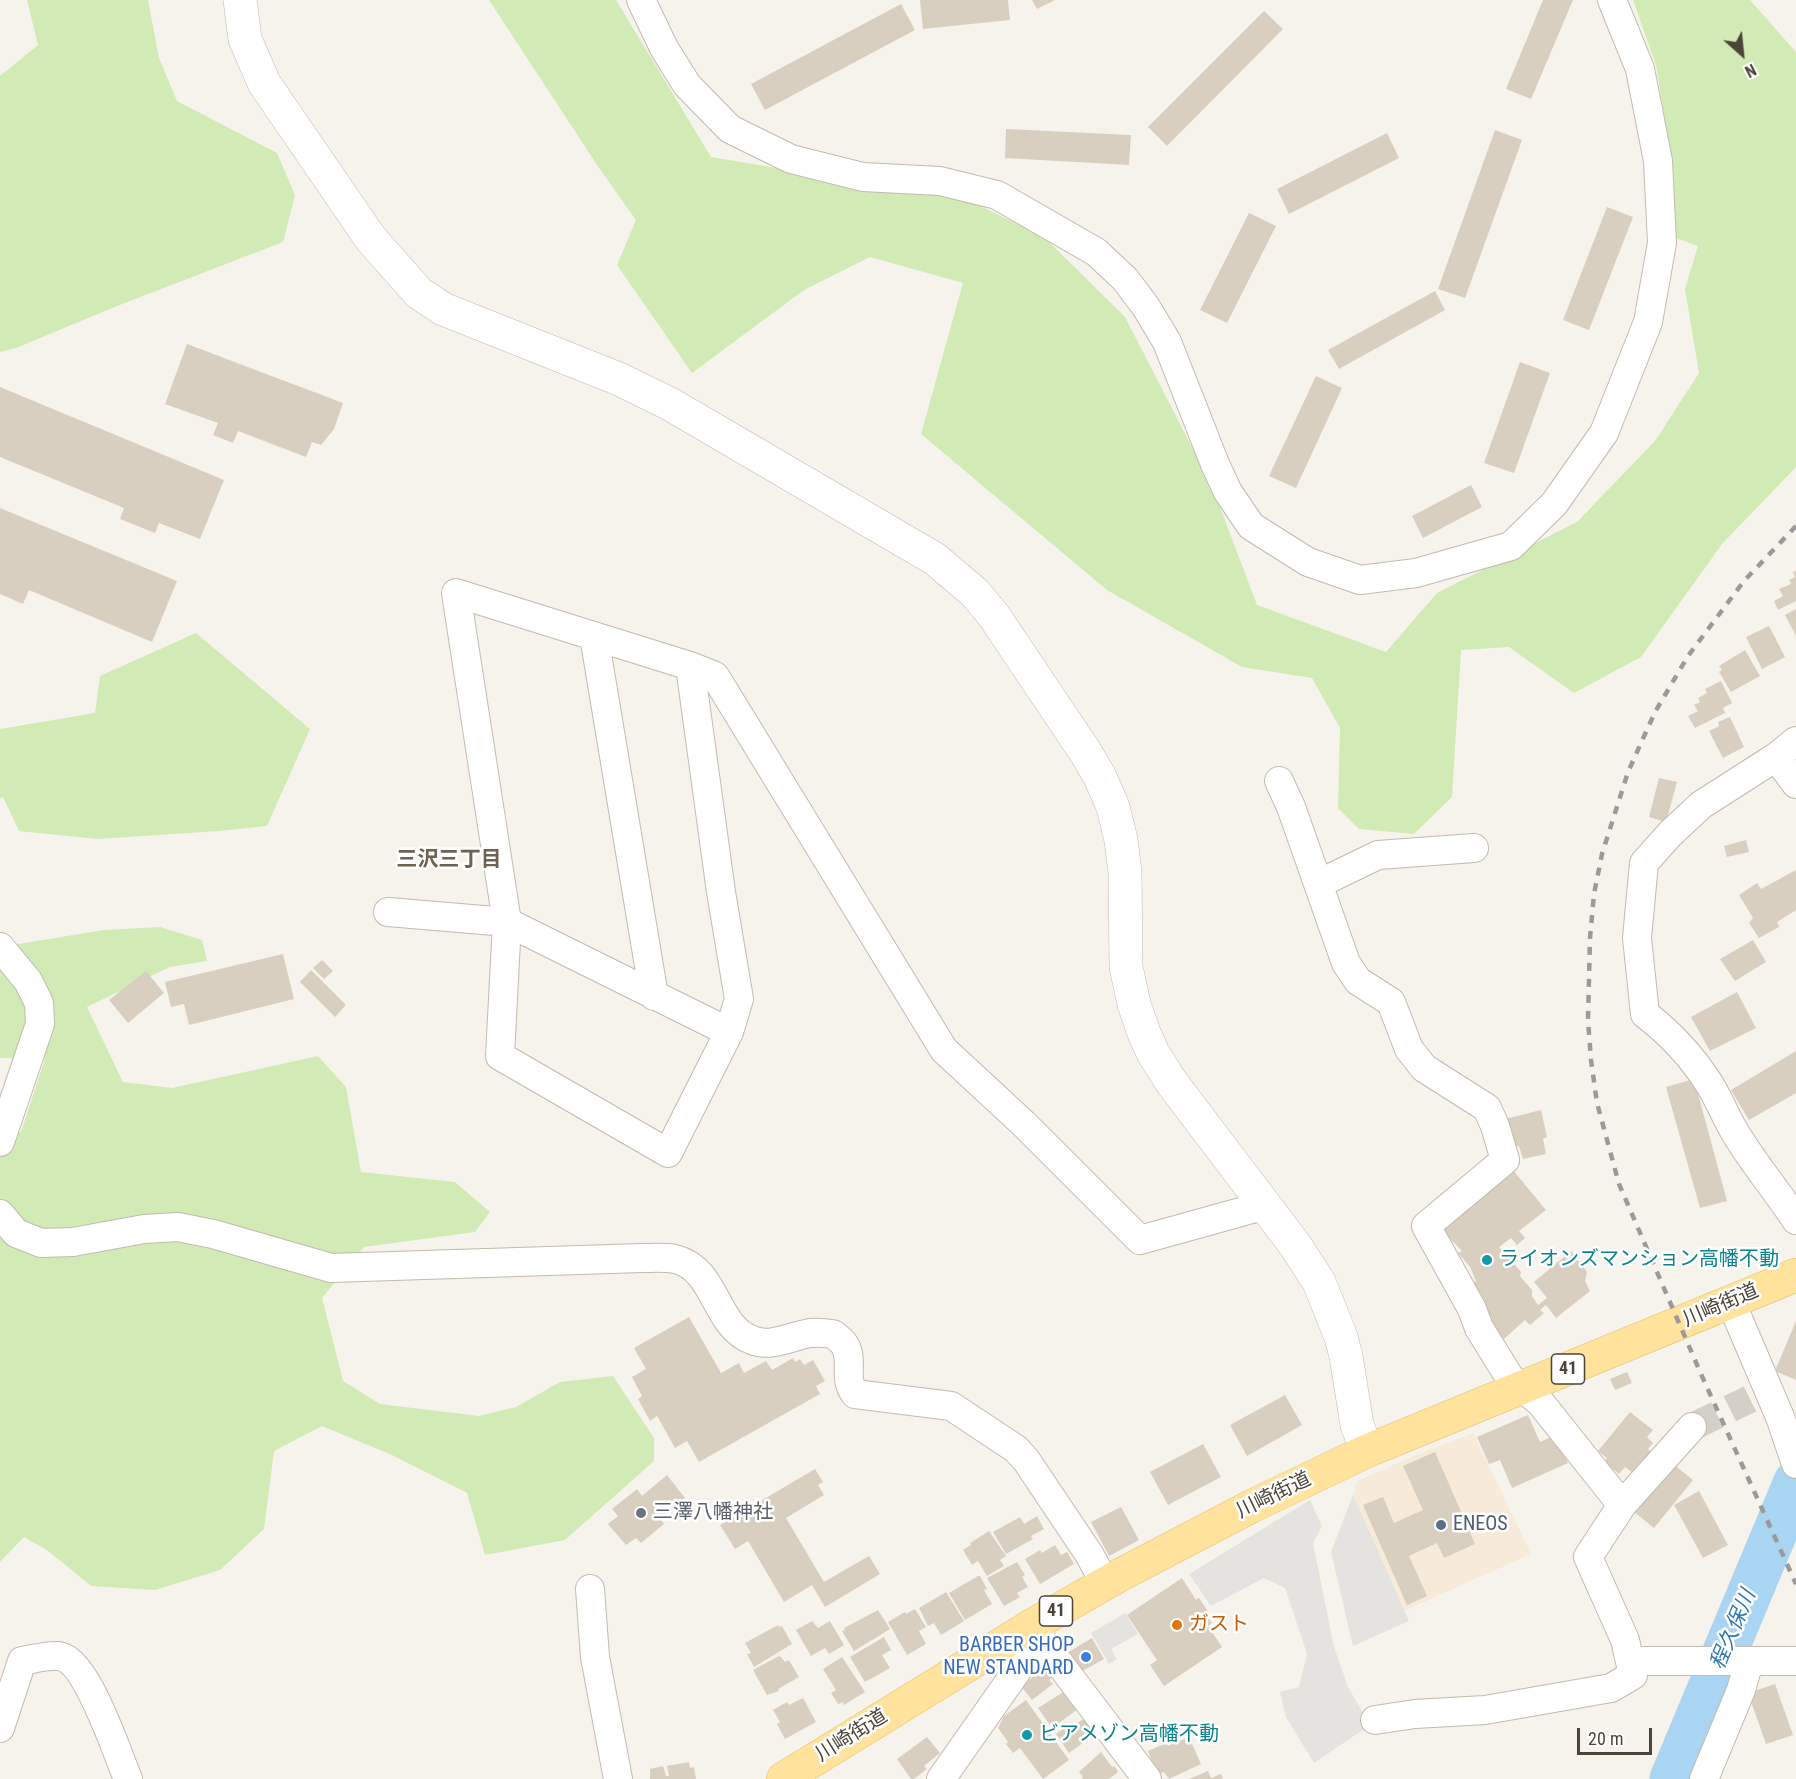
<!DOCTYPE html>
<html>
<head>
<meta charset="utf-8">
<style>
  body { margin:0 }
  #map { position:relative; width:1796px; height:1779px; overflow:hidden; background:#f6f3ec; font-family:"Roboto Condensed",sans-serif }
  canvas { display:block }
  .north { position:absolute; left:1712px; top:24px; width:60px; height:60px; -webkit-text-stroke:4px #fff; paint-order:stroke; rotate:153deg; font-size:16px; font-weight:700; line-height:24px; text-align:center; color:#4b4439 }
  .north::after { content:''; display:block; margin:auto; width:21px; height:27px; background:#4b4439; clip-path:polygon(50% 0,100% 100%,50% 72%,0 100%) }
  .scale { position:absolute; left:1577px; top:1728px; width:75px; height:27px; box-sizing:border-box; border:3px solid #4b4439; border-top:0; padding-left:8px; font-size:18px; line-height:21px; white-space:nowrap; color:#4b4439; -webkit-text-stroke:4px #fff; paint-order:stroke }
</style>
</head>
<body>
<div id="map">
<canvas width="1796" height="1779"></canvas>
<div class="north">N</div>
<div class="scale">20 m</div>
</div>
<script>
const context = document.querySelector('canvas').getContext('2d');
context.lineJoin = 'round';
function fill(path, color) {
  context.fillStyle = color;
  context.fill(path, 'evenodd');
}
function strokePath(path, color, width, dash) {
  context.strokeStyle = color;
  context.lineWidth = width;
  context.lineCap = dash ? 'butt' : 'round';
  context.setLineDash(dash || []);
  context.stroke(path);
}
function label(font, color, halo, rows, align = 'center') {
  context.font = font + ' "Roboto Condensed","Noto Sans JP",sans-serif';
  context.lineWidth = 5;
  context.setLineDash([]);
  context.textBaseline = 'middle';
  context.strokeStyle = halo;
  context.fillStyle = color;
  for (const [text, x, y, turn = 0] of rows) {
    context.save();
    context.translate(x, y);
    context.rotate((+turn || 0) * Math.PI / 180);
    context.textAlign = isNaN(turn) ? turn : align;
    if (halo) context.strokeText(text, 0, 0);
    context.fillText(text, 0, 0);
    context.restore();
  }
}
const commercial = new Path2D(`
  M1473,1433L1531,1554L1404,1611L1353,1495L1357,1481L1416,1455Z`);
const green = new Path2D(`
  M27,0H148L159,58L177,101L277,153L295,195L283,242L117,306L16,348L0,352V76L38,45Z
  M489,0H616L711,157L968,200L1044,237L1125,317L1212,486L1257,605L1386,652L1437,593L1577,522L1655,441L1699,373L1685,289L1698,246L1670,236L1672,164L1656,65L1633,0H1750L1796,52V467L1722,544L1641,657L1574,693L1509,647L1461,650L1452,797L1414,834L1359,829L1338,808L1340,728L1312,678L1242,667L1107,590L921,434L963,283L870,257L804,290L692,373L617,265L636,220L599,168Z
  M196,633L310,729L267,826L219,831L97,839L19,831L3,797L0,798V729L95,713L100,676Z
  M160,927L202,940L207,961L170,967L87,1007L123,1082L172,1088L318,1056L346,1087L361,1172L455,1182L490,1212L475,1232L364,1247L322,1298L343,1381L380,1404L479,1416L516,1407L560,1382L613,1376L654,1438V1461L565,1540L485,1555L467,1493L392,1455L322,1426L274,1451L264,1529L220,1570L155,1590L91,1586L47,1550L24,1537L0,1562V1140L21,1132L45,1059L0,1058V947L104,930Z`);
const parking = new Path2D(`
  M1353,1495L1409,1621L1353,1646L1331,1552Z
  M1310,1500L1322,1526L1313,1543L1334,1647L1348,1687L1370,1725L1314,1763L1286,1717L1280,1692L1299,1687L1307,1654L1285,1588L1264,1578L1211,1606L1189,1574Z
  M1125,1613L1138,1634L1111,1649L1117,1659L1109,1664L1091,1633Z`);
const river = new Path2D(`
  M1672,1779L1796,1482`);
const building = new Path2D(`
  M920,0H1008L1010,20L923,29Z
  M1032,0H1055L1037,9Z
  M1543,0H1573L1531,99L1506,89Z
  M901,4L915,30L765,110L751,84Z
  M1264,11L1283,29L1167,146L1148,127Z
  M1006,129L1131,135L1129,165L1005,158Z
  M1495,130L1522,140L1465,298L1438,289Z
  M1387,133L1399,158L1289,214L1277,189Z
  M1607,207L1633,217L1589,330L1563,320Z
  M1249,213L1276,226L1227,323L1200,310Z
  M1435,291L1445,310L1339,369L1328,350Z
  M187,344L343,403L334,429L321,445L312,442L306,457L238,431L233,443L213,435L218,423L165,404Z
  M1520,362L1550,373L1514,473L1484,463Z
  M1316,376L1342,388L1296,488L1269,476Z
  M0,387L224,480L200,539L159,523L155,533L120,519L124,508L0,457Z
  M1471,485L1482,507L1423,538L1412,516Z
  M0,508L177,581L152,642L29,590L23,604L0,594Z
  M1796,571V601L1778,610L1774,601L1783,596L1779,589L1791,584L1789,580L1795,577L1793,572Z
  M1796,609V636L1785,615Z
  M1769,626L1785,657L1762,669L1746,637Z
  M1745,650L1760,676L1731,692L1719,672L1722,670L1719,666Z
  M1721,681L1732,703L1723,708L1725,713L1695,728L1688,716L1698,711L1694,705L1700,702L1698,698L1707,693L1705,689Z
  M1730,717L1744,747L1723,758L1709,731L1719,726L1718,722Z
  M1659,778L1677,782L1666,822L1649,817Z
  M1746,840L1749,852L1727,857L1724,846Z
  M1796,870V910L1777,922L1779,927L1759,938L1749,923L1753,918L1739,895L1757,883L1761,889Z
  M1753,940L1766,962L1735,981L1720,959Z
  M283,954L294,999L189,1025L184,1004L171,1007L165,982Z
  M322,960L333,971L324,979L313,968Z
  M311,970L346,1005L335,1017L300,982Z
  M146,971L164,993L128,1023L109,1000Z
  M1737,992L1756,1028L1710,1051L1691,1017Z
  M1796,1051V1093L1749,1120L1731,1090Z
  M1694,1079L1727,1201L1700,1208L1666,1087Z
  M1541,1110L1547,1137L1543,1139L1546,1154L1523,1159L1519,1146L1509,1148L1501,1120Z
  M1512,1169L1546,1210L1519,1231L1525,1238L1517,1245L1511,1238L1499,1247L1521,1272L1520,1276L1532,1290V1296L1538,1305L1547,1298L1534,1282L1571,1251L1587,1272L1585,1281L1590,1291L1556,1318L1546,1305L1540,1310L1544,1313L1530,1325L1525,1320L1504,1339L1489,1322L1492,1318L1480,1303L1484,1299L1472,1284L1476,1281L1470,1267L1458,1253L1462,1251L1443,1231L1445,1226Z
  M689,1317L721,1373L739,1363L744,1373L766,1361L772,1370L793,1358L795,1362L800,1359L804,1365L813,1360L825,1381L816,1386L820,1394L699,1462L687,1441L675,1448L657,1416L650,1421L638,1399L642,1396L632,1377L646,1369L634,1348Z
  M1796,1321V1380L1775,1371Z
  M1627,1372L1632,1383L1615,1390L1610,1379Z
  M1285,1395L1302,1425L1247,1456L1230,1425Z
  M1630,1412L1653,1430L1647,1437L1653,1443L1648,1449L1653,1453L1633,1473L1625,1467L1619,1474L1604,1462L1607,1458L1598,1451Z
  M1528,1415L1540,1442L1555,1435L1568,1463L1512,1488L1500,1460L1489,1464L1477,1437Z
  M1203,1444L1221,1477L1168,1505L1150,1472Z
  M1435,1452L1475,1544L1444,1558L1437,1543L1409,1556L1427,1596L1407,1605L1363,1505L1383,1497L1394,1523L1423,1510L1403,1466Z
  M1672,1463L1693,1480L1654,1528L1633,1511Z
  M815,1469L823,1482L818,1485L824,1495L786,1518L824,1582L869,1556L880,1574L825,1607L812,1585L784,1602L748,1541L735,1549L720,1525Z
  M667,1475L685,1498L660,1518L664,1524L641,1543L636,1538L626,1545L608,1524L618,1516L612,1509L637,1489L642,1496Z
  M1699,1491L1728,1545L1703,1558L1674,1505Z
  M1121,1507L1139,1540L1109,1556L1091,1522Z
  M1037,1516L1044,1529L1031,1536L1033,1539L1006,1554L993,1532L1020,1517L1024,1524Z
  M989,1531L1006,1556L1000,1560L1004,1566L987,1576L978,1561L972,1565L963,1550L971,1545L970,1543Z
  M1055,1545L1061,1555L1067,1552L1074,1564L1040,1584L1025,1559L1040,1550L1042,1553Z
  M1017,1562L1025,1575L1022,1577L1028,1587L1017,1593L1020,1597L1004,1606L987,1578Z
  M978,1576H980L987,1589L984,1590L992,1604L965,1620L949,1593Z
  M1182,1578L1196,1600L1199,1598L1209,1613L1206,1615L1212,1623L1208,1626L1222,1647L1164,1686L1150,1665L1157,1660L1127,1615Z
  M946,1592L964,1621L941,1635L934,1623L928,1626L919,1608Z
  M915,1609L926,1627L919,1631L926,1644L907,1655L888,1622L905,1612L906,1614Z
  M878,1610L890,1629L854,1651L842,1631L845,1630L844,1628Z
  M812,1621L818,1628L830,1621L844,1645L829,1654L825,1648L811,1656L796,1630Z
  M778,1625L779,1627L782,1626L792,1644L754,1667L747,1654L751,1653L745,1643Z
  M884,1637L891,1650L882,1655L890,1668L865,1682L850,1657Z
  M1092,1638L1104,1659L1079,1673L1067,1653Z
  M779,1656L781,1657L785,1662L788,1660L790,1662L799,1677L778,1689L779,1691L767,1695L753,1670Z
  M842,1657L865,1692L844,1705L843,1702L838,1704L831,1693L836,1690L823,1669Z
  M1046,1661L1056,1675L1049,1680L1053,1684L1032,1700L1021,1686L1034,1676L1031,1672Z
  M1775,1684L1793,1735L1766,1744L1748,1693Z
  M1068,1689L1078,1709L1052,1728L1038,1708Z
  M803,1698L816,1722L785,1739L777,1724L780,1722L773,1710L787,1702L789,1705Z
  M1026,1700L1069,1760L1043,1779L1020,1748L1013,1753L1006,1744L1008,1742L998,1728L1004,1716Z
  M1087,1717L1095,1728L1092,1730L1095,1734L1069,1753L1056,1734L1072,1722L1074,1725Z
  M927,1737L940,1753L924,1766L927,1769L914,1779H911L897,1759Z
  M1189,1737L1201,1764L1169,1779L1164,1772L1157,1775L1148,1751L1166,1743L1168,1746Z
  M1101,1752L1112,1767L1114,1766L1118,1771L1117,1773L1109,1779H1081L1083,1777L1079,1772Z
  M689,1762L690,1768L694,1767L696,1779H650V1769L663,1766L666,1776H669L667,1766Z
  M1208,1771L1211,1778L1221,1774L1223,1779H1189Z`);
const minorTunnel = new Path2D(`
  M1692,1427L1750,1399`);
const minor = new Path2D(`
  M641,0L664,48L687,85L730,129L791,159L863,177L940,181L997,195L1096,252L1125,279L1146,307L1167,342L1215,464L1228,492L1251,526L1308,562L1360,580L1416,573L1511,546L1554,504L1604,433L1648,322L1662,243L1658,161L1640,69L1612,0
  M456,593L690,666L721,892L739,999L729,1032L668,1153L500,1056L507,922Z
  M594,636L654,996
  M690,666L715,676L944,1050L1024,1124L1140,1240L1266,1205
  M1796,741L1776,757L1701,805L1670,834L1644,863L1637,938L1645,1014C1671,1034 1693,1058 1710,1085C1720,1101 1726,1118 1736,1134C1754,1164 1777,1191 1796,1220
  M1776,757L1796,784
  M1279,781L1291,807L1346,963L1358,981L1391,1002L1409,1049L1424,1068L1487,1108L1495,1126L1505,1160L1426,1226L1472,1309L1479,1328L1510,1378L1540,1402L1622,1505
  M1318,884L1378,855L1474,848
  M388,912L507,922L729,1032
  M0,947L28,981L39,1003L40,1024L0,1142
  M0,1214L16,1233L41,1243L73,1242L144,1229L178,1227L213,1234L331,1268L642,1258C652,1258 665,1257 675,1259C717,1269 714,1326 752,1340C770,1348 792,1336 810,1333C818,1332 826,1333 833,1334C837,1337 841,1340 844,1344C855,1360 842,1377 855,1394L951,1406L1016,1449L1026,1460L1089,1554L1105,1583
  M1731,1302L1780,1417L1796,1464
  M590,1589L595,1657L618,1779
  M1031,1626L1147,1779
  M1631,1661H1796
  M1375,1720L1415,1714L1485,1710L1611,1688L1633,1675L1625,1640L1588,1557L1622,1505L1692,1427
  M0,1728L22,1661C33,1659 48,1655 59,1656C87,1660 117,1753 128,1779
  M941,1779L1021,1665L1031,1626
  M1704,1779L1741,1690L1749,1662`);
const tertiary = new Path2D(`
  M240,0L245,39L264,83L371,239L419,293L443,309L619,379L670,404L935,559L975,593L994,616L1086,753L1100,777L1113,807L1121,840L1125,872L1126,967L1134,1004L1144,1033L1153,1053L1172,1083L1295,1245L1319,1282L1341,1337L1346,1356L1357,1425L1367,1451`);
const primary = new Path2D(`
  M783,1779L1031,1626L1120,1575L1252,1506L1367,1451L1796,1275`);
const rail = new Path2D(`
  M1796,526L1744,581L1688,656L1655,712L1628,772L1602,854L1594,894L1590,938L1588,1020L1591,1060L1597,1103L1619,1184L1701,1374L1796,1584`);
const markers = [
  [1487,1260,6,"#0f9aa8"],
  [641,1513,6,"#6b7280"],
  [1441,1525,6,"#5c6f8a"],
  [1177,1625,6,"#e8710a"],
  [1086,1657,6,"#3f7fe0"],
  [1027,1735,6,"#0f9aa8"]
];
const shields = [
  [1568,1369,33],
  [1056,1611,33]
];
const shieldNames = [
  ["41",1568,1369],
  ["41",1056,1611]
];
const cultureNames = [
  ["ライオンズマンション高幡不動",1499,1260],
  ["ビアメゾン高幡不動",1039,1735]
];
const streetNames = [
  ["川崎街道",1721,1306,-23],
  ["川崎街道",1274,1496,-26],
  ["川崎街道",852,1736,-32]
];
const worshipNames = [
  ["三澤八幡神社",653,1513]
];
const serviceNames = [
  ["ENEOS",1453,1525]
];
const foodNames = [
  ["ガスト",1189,1625]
];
const shopNames = [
  ["BARBER SHOP",1074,1646],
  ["NEW STANDARD",1074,1669]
];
const neighbourhoodNames = [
  ["三沢三丁目",449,861]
];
const waterNames = [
  ["程久保川",1734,1630,-67]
];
fill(commercial, '#f7ead8');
fill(green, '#d2eab5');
fill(parking, '#e5e3e0');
strokePath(river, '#a9d4f2', 45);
fill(building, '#d8cfc1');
strokePath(minorTunnel, '#d4d0c8', 28, [28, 14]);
strokePath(minor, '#c2bbae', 30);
strokePath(tertiary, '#c2bbae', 34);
strokePath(primary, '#e6c16a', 34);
strokePath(minor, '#fff', 28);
strokePath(tertiary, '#fff', 33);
strokePath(primary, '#ffe39c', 33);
strokePath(rail, '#9a9a9a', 4.5, [8, 8]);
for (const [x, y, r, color] of markers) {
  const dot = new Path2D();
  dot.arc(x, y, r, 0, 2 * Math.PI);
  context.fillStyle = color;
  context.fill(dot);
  strokePath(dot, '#fff', 2);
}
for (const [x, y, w] of shields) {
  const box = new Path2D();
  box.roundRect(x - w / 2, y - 15, w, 30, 4.5);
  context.fillStyle = '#fff';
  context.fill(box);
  strokePath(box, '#4b4439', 1.5);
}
label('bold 18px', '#4b4439', null, shieldNames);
label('20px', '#0d838f', '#fff', cultureNames, 'left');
label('20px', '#4b4439', '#fff', streetNames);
label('20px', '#5b616d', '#fff', worshipNames, 'left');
label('20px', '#4e5e75', '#fff', serviceNames, 'left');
label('20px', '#c56008', '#fff', foodNames, 'left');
label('20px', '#366cbe', '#fff', shopNames, 'right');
label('bold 21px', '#6e6250', '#fff', neighbourhoodNames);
label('italic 21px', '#2e7ab2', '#fff', waterNames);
</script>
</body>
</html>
